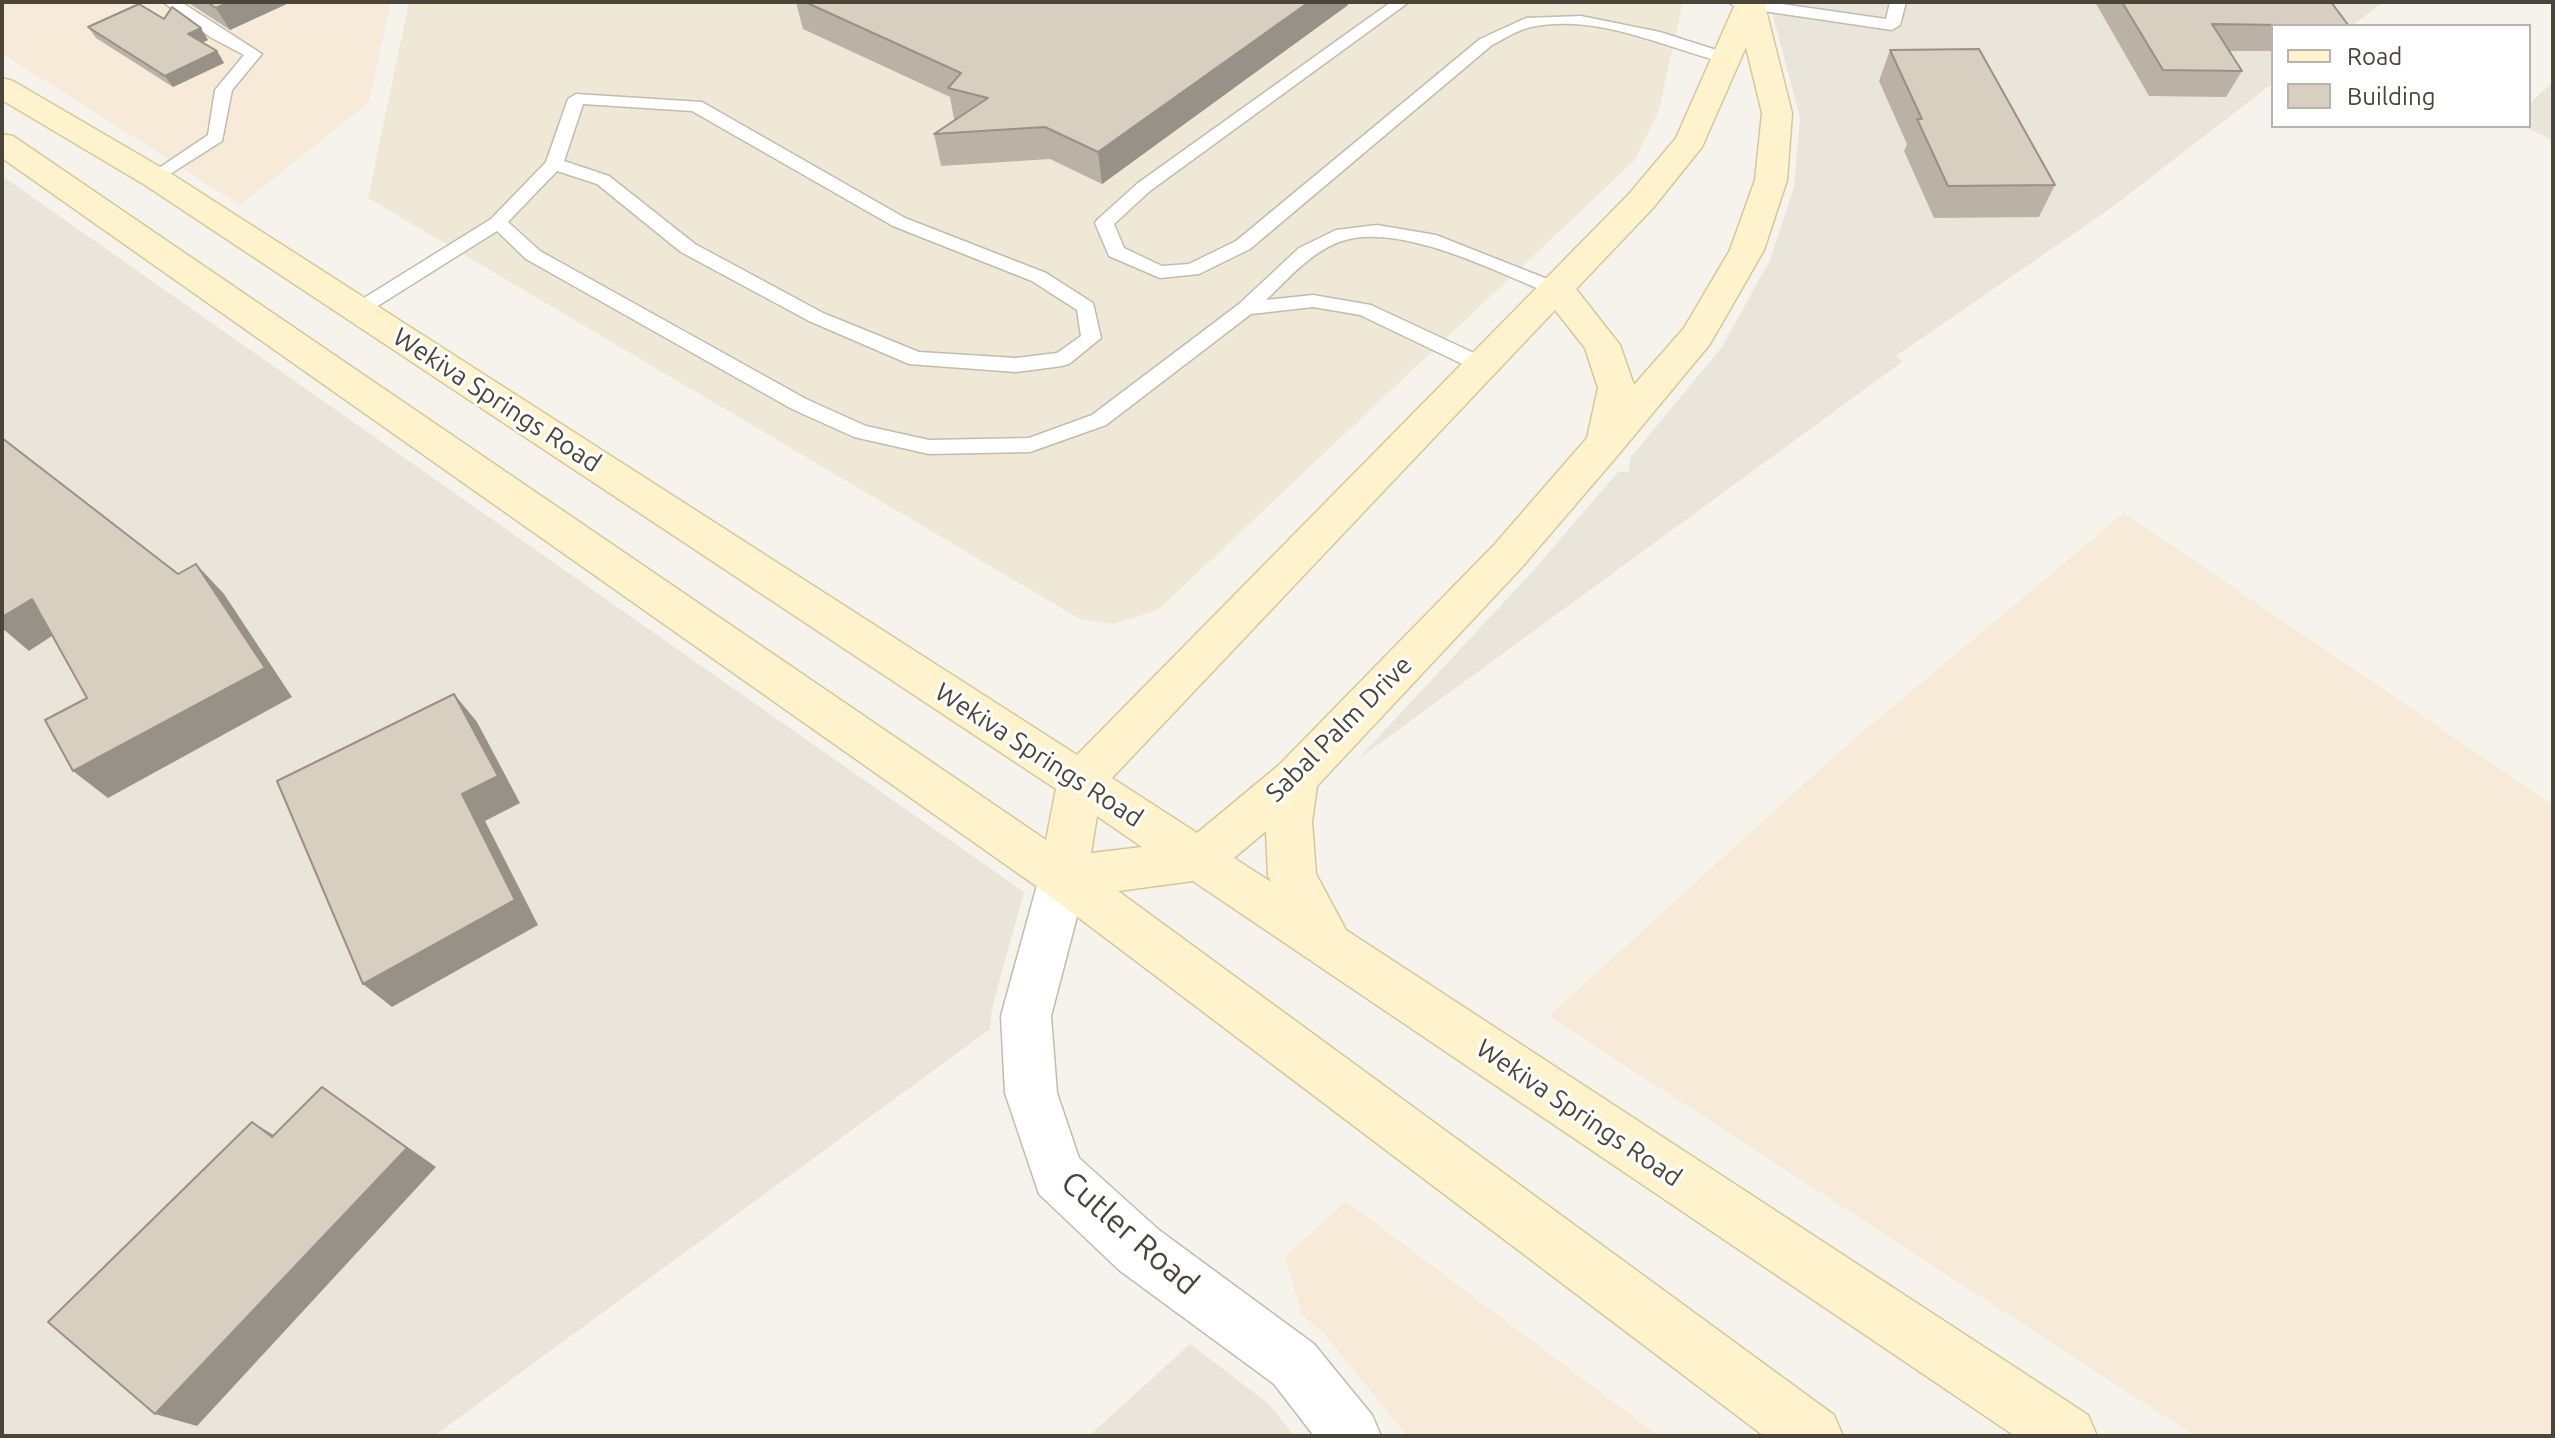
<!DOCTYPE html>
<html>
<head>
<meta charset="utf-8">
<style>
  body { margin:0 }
  #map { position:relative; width:2555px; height:1438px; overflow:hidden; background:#f6f3ec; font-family:Ubuntu,sans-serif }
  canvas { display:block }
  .frame { position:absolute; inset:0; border:4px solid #4b4439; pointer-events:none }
  .legend { position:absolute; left:2271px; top:24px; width:260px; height:104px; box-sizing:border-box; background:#fff; border:2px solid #b7b4b0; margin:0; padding:10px 14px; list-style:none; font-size:24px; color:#4b4439 }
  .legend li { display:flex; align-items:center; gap:16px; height:40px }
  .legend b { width:40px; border:2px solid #b7b4b0 }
</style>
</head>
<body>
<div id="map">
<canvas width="2555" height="1438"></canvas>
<div class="frame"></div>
<ul class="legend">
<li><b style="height:10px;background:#fff3cd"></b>Road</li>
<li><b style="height:22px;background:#d8cfc1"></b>Building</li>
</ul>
</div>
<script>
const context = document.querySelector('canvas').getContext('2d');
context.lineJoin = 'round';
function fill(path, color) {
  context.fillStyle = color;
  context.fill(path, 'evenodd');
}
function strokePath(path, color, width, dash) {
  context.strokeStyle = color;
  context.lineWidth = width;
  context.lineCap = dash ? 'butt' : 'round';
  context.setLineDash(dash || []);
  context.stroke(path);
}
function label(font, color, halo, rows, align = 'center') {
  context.font = font + ' Ubuntu,sans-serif';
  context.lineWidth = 6;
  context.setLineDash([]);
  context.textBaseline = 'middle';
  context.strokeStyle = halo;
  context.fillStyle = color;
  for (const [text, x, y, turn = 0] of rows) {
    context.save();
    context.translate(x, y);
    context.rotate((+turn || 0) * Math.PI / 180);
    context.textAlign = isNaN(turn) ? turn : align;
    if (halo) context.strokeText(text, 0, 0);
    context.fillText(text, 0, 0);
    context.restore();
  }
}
const residential = new Path2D(`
  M1773,2H2383L2352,26H2273V83L2111,208L1896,356L1902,362L1357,760L1532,572L1619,471L1628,473L1631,457L1722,347L1770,260L1794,187L1800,118L1771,8Z
  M2553,82V140L2522,126H2529V104Z
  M2,176L1024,892L992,1008L990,1029L434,1436H2Z
  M1190,1344L1269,1404L1294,1436H1089Z`);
const commercial = new Path2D(`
  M2,2H391L369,102L240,205L2,53Z
  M2124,513L2553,805V1436H2195L1549,1016L1839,752Z
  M1346,1201L1659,1436H1407L1323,1332L1302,1315L1285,1257Z`);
const education = new Path2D(`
  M409,2H1683L1659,110L1635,160L1158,610L1113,624L1080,619L368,198Z`);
const lane = new Path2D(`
  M163,2H181L262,54L232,90L222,141L156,183L147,178L150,174L208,135L215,90L244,55L210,37Z
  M1391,2H1409L1150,191L1114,224L1124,248L1162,266L1189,264L1236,241L1480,39L1526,18L1581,16L1660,32L1732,55L1734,58L1726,63C1663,47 1598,13 1531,27C1517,30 1504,39 1492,45L1250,249L1199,274L1160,278L1109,256L1095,223L1098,219L1138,183Z
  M1728,2H1768L1886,19L1890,2H1906L1900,25L1892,30L1736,7Z
  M576,94L702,102L905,218L1046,273L1093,303L1101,338L1069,364L1062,366L1016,372L909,364L809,321L681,252L597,184L557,171L508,222L540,251L806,399L866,426L929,440L1029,438L1092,415L1239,304L1299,248L1336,230L1377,225L1436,235L1565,286L1567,290L1565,294H1551C1497,272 1397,220 1339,242C1310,253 1288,279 1266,300L1313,295L1371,305L1491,361L1494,366L1491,371H1477L1360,315L1313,307L1251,314L1106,425L1030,452L929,454L854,437L792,409L526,259L497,231L365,314H351L348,310L351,306L491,219L546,162L568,99ZM583,104L692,111L893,226L1032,281L1077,310L1081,336L1057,353L1016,358L919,352L823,313L695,244L609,176L564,161Z`);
const street = new Path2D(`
  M1063,857L1080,863L1087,878L1051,1016L1057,1093L1079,1158L1159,1230L1314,1344L1372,1415L1381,1436H1314L1274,1384L1119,1270L1039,1194L1005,1093L1001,1016L1039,878L1046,863Z`);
const secondary = new Path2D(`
  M1736,2H1764L1792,113L1787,180L1764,250L1710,344L1618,455L1522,567L1317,786L1312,822L1316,874L1346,930L2088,1415L2097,1436H2015L1193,881L1118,891L1834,1415L1843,1436H1764L1046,893L2,158V134L13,136L1046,840L1056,789L145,185L2,100V78L13,81L167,171L1077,755L1629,194L1676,138ZM1746,47L1762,113L1755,180L1730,250L1684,328L1634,385L1620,345L1576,289L1653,208L1702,147ZM1555,310L1585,348L1598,388L1587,438L1494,545L1279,765L1197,833L1112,778ZM1097,816L1142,847L1091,853ZM1266,831L1268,876L1271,882L1234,858Z`);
const wall = new Path2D(`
  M187,2H291L230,30Z
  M796,2H1348V5L1102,184L1050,159L941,166L934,134L956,120L954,119L950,97L803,29Z
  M2095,2H2331L2349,26H2273V51H2229L2242,71L2226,97L2149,96Z
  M164,19L208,40L202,42L217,51L224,63L173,87L96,38L88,27Z
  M1890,50L2055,185L2039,217L1934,218L1904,151L1907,144L1879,81Z`);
const shadedWall = new Path2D(`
  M229,2H291L230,30L216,8Z
  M1309,2H1348V5L1102,184L1098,152Z
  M201,28L208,40L196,45L188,34Z
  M217,51L224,63L173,87L165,76Z
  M196,564L224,594L292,697L108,798L73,771Z
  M32,599L64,628L29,651L2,628V617Z
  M454,694L477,722L520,803L485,821L538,925L392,1007L363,984L462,794Z
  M322,1087L436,1167L197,1426L155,1414Z
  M252,1122L285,1142L272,1137Z`);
const building = new Path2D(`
  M207,2H229L216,8Z
  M805,2H1309L1098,152L1045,127L934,134L988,98L948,88L961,73Z
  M2122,2H2331L2349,26L2212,24L2242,71L2163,70Z
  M139,4L164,19L172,7L201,28L188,34L217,51L165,76L88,27Z
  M1979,49L2055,185L1948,186L1917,119H1922L1890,50Z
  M2,438L178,574L196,564L265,668L73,771L45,720L87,698L32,599L2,617Z
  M454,694L498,776L462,794L515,900L363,984L277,781Z
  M322,1087L407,1148L155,1414L48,1322L252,1122L272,1137Z`);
const streetNames = [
  ["Wekiva Springs Road",497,400,33],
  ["Sabal Palm Drive",1339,729,-45],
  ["Wekiva Springs Road",1039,755,33],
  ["Wekiva Springs Road",1579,1113,34]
];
const nearStreetnames = [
  ["Cutler Road",1130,1233,41]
];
fill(residential, '#eae5da');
fill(commercial, '#f7ead8');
fill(education, '#efe8d6');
strokePath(lane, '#c2bbae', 3);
strokePath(street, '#c2bbae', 3);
strokePath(secondary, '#d6c79b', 3);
fill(lane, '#fff');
fill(street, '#fff');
fill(secondary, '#fff3cd');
fill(wall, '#bab2a6');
fill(shadedWall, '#979187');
fill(building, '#d8cfc1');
strokePath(building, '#979187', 2);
label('26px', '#4b4439', '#fff', streetNames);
label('32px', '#4b4439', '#fff', nearStreetnames);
</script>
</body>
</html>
